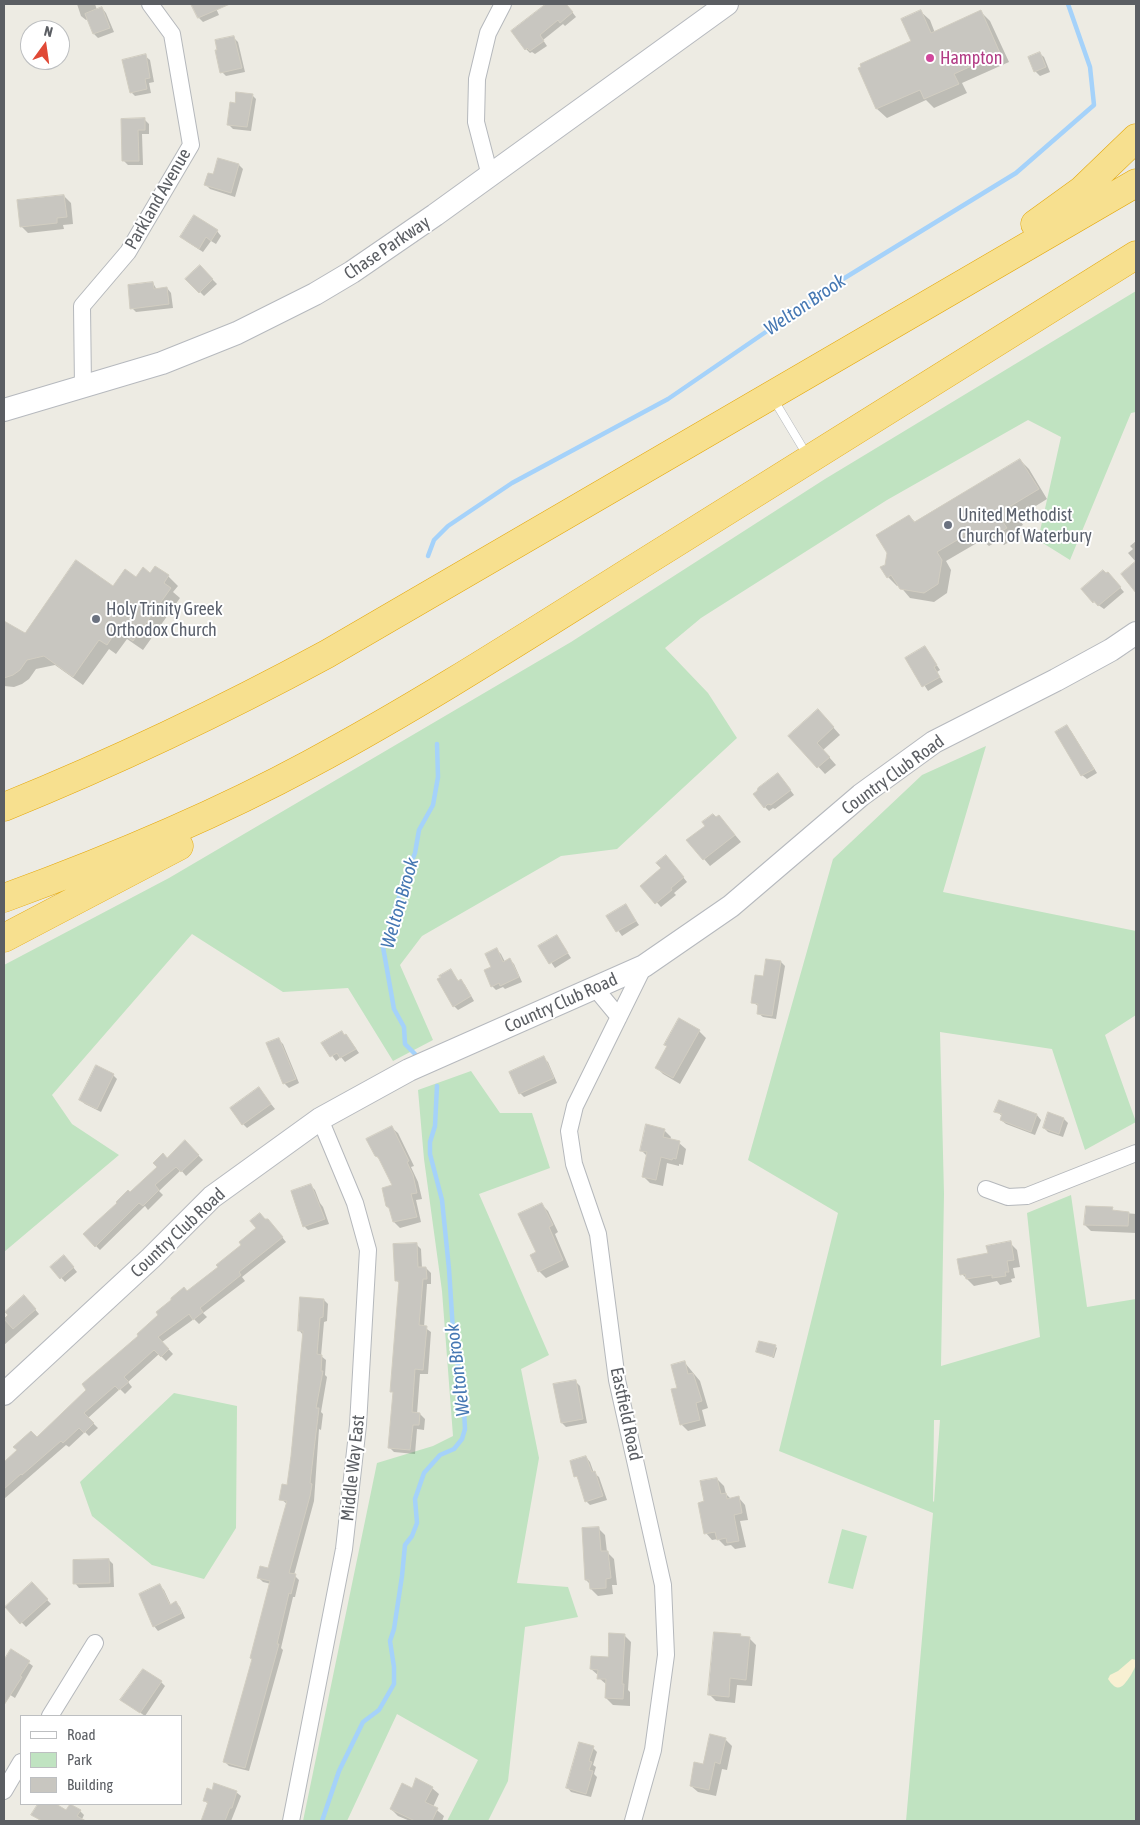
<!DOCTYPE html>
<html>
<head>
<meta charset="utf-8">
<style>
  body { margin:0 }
  #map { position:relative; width:1140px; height:1825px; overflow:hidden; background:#edebe3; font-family:"Asap Condensed",sans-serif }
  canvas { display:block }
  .frame { position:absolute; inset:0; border:5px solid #5b5e63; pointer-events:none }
  .legend { position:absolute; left:20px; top:1715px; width:162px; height:90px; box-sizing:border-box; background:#fff; border:1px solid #bdbfc1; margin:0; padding:6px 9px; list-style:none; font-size:15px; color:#5b5e63 }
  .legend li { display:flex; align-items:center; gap:10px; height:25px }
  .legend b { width:25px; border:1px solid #bdbfc1 }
  .north { position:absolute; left:20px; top:20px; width:50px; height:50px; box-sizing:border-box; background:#fff; border:1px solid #bdbfc1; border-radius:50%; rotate:14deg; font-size:14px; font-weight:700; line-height:20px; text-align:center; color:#5b5e63 }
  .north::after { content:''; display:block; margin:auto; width:18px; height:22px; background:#e04936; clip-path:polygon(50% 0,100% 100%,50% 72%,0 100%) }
</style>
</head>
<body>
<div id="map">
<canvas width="1140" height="1825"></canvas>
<div class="frame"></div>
<ul class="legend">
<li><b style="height:6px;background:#fff"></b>Road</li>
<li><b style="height:14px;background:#c0e3c1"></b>Park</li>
<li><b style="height:14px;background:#c8c6c0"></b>Building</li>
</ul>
<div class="north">N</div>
</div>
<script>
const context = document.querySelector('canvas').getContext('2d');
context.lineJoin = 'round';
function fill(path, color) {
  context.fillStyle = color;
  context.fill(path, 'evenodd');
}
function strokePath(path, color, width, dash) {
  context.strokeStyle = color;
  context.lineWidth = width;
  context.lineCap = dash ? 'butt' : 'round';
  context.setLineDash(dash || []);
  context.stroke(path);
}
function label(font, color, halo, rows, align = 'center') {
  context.font = font + ' "Asap Condensed",sans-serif';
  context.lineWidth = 4;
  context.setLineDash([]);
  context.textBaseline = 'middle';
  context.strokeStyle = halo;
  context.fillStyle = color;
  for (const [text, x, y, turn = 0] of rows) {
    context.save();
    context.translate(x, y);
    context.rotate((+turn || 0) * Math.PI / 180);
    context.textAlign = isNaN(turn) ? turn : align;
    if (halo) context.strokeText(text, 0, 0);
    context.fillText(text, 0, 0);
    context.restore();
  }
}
const green = new Path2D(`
  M1136,291V412L1131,413L1070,560L1038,540L1061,437L1028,420L887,500L701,618L665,648L708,693L737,738L617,849L561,856L422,936L400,965L433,1040L393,1061L348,988L283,992L192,934L52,1095L72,1124L119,1155L4,1252V965L169,878L571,642L825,479Z
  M986,746L943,892L1136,931V1015L1105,1035L1136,1122L1085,1150L1052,1049L940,1032L944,1194L941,1366L1040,1337L1027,1213L1071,1195L1087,1307L1136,1299V1821H906L933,1513L779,1451L838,1213L748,1160L833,859L922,775ZM934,1420H940L934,1502L933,1501Z
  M471,1071L500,1113H532L550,1168L479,1194L549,1355L521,1369L539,1458L517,1583L568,1587L578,1617L525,1627L508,1781L488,1821H447L478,1760L397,1714L347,1821H303L377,1463L433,1446L453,1436L442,1291L424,1159L418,1090Z
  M174,1393L237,1406L236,1528L204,1579L152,1565L92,1516L80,1482Z
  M842,1529L867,1536L853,1589L828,1583Z`);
const sand = new Path2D(`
  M1132,1659L1136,1660C1136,1667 1134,1669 1131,1675C1123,1687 1118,1694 1108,1679L1110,1675L1118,1671Z`);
const shadow = new Path2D(`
  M77,4H95L97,10L102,8L106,13L114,32L98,38L94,34L88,19L86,20L81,16Z
  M193,4H214L219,15L203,22L199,18Z
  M546,4H566L576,17L565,26L563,24L543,40L547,46L535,54L532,52L530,53L526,49Z
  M920,11L930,20L935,33L981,12L990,21L1009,62L962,83L967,93L934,108L926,100L887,118L877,109L859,69L913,42Z
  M233,37L238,42L245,72L226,76L222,72Z
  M1039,53L1044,57L1050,72L1040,76L1035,71Z
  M145,56L150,60L154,82L149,83L151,93L135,96L131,92Z
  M252,95L256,99L251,131L233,129L229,125L236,104Z
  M144,119L149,124V134H142L143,165H128L123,160L122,120Z
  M239,165L243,169L235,197L210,189L206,185L214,176Z
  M64,196L71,203L73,224L63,225L64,229L28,233L21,226Z
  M217,231L221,236L216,244L211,241L203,252L186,241Z
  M200,267L217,284L204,296L187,279Z
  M153,283L157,290L167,288L171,293L173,308L136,312L132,308Z
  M1020,460L1029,469L1047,499L1018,517L1023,525L1012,532L1016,538L1004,545L999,540L989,546L982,540L946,561L951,570L947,593L934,602L910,598L899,585L897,586L888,577L886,566L909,516L916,523Z
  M1136,541V562L1128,553L1133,549L1130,546Z
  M156,568L168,576L178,586L173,592L180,598L143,650L127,639L116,654L109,649L83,685L55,665L36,669L29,679L22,684L14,687L4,686V624L8,625L26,634L114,588L151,575Z
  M1106,575L1112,578L1124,592L1104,609L1094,602Z
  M925,647L940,670L937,672L943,682L928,691L907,658Z
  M825,718L840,735L823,750L836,765L825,774L790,736Z
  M1067,727L1071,731L1097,773L1087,779L1082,775Z
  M782,779L794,795L775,809L773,808L769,811L765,807Z
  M725,823L741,842L710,866L688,840Z
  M670,861L687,882L674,893L676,895L661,907L642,886Z
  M626,906L639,925L622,936L608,916Z
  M557,936L571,958L555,968L540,946Z
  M497,950L501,954L505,962L510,960L514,964L522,982L505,989L503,987L496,990L492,986L493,968Z
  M767,960L781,962L785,966L776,1019L763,1017L758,1013L759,1007L753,1002L765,978Z
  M451,970L459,982L461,981L465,985L474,1001L458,1010L454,1006Z
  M699,1031L706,1038L680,1084L663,1074L656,1067Z
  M341,1032L350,1040L359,1053L345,1062L341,1057L336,1061L323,1043Z
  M278,1039L283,1044L299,1083L289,1088L284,1083Z
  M543,1058L548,1062L557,1083L524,1097L520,1093Z
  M113,1075L117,1079L101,1112L85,1104L80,1100Z
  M259,1089L275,1109L247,1128L243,1124Z
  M999,1102L1037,1115L1041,1120L1035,1135L1006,1124L1001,1120L1002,1116L996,1111Z
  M1064,1119L1068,1123L1063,1137L1048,1132L1044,1128Z
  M392,1128L398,1133L414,1166L411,1167L418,1182L422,1199L416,1200L421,1222L400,1228L394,1222L390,1208L394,1186L382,1161L376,1156Z
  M664,1130L671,1137L670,1140L679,1143L686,1149L683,1165L679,1164V1166L667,1163L663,1186L650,1183L643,1176L648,1157L641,1150Z
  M185,1142L203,1160L186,1176L181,1170L159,1191L163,1195L148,1210L145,1206L100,1250L85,1235Z
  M311,1186L315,1190L320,1203L323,1207L329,1224L308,1230L304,1226Z
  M541,1204L548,1211L558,1232L555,1234L569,1267L546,1278L539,1271L538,1253Z
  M1112,1209L1115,1212L1136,1214V1233L1091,1231L1085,1225Z
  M266,1220L273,1226L286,1242L242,1277L245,1281L203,1313L207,1317L199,1324L194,1319L162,1342L173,1354L166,1361L159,1354L128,1382L132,1387L125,1394L120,1389L88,1418L98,1428L89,1436L85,1432L69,1447L66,1445L4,1499V1464L19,1451L38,1439L140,1336L187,1292L220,1267Z
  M1010,1243L1017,1250L1020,1267L1013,1268L1015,1278L1011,1279L1012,1282L1000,1285L997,1281L974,1286L962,1274L989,1254Z
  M416,1244L421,1249L422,1268H426L431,1273V1284H427L424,1327L431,1332L428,1374H420L417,1414H420L425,1419L424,1430L417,1429L415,1454L394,1452L389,1447L394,1394L392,1391L400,1284L396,1280Z
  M68,1261L77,1272L65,1282L52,1267Z
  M324,1300L328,1304L327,1321L324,1322L321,1356L326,1360L325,1375L327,1377L321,1412L323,1414L321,1430L319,1429L314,1501L294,1575L299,1580L295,1597H293L281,1648L283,1650L249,1771L229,1766L225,1762L253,1659L271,1584L263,1582L258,1577L269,1569L287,1504L281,1499L288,1487L303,1335L299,1330Z
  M28,1301L39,1314L4,1345V1320Z
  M775,1346L777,1348L774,1358L758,1352Z
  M685,1363L700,1381L708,1408L702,1410L706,1426L688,1431L681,1424L679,1389Z
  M575,1381L580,1386L587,1423L566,1427L562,1423Z
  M586,1457L590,1462L594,1473L599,1477L607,1500L590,1505L586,1501L579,1480L576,1476Z
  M717,1479L724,1486L726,1494L731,1499L739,1498L745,1505L748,1520L740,1521L746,1547L735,1549L731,1545L725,1546L718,1539L712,1540L706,1533V1502Z
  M598,1528L605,1535L607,1552L614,1559L617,1585H612L613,1594L598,1596L591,1589L590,1584L586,1580Z
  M109,1560L113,1564L114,1587L79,1588L75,1583Z
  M32,1584L51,1604L26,1627L7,1607Z
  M159,1585L164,1590L171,1605L176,1603L180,1607L185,1618L158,1631L154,1626Z
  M624,1635L631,1642L628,1690L630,1692V1706L613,1705L606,1698L607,1685L599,1678V1676L591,1669L609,1658Z
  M740,1635L742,1637L749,1638L756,1645L752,1686L737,1685L735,1703L716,1701L709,1694Z
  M12,1651L33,1666L15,1698L4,1691V1663Z
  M161,1682L165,1686L145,1716L122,1700Z
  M725,1739L732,1746L727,1770L722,1769L716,1796L698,1792L691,1786L704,1765Z
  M593,1748L597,1752L593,1765L596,1767L594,1774L597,1777L591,1797L571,1792L567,1787Z
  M432,1788L439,1794L433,1807L444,1816L442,1821H410L398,1816L391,1809L412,1790Z
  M213,1791L236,1792L241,1796L231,1821H205L203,1820L208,1804L204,1800Z
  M40,1804H54L67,1811H80L84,1815L81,1821H41L33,1815Z`);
const stream = new Path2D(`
  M428,556L434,540L448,526L512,483L668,399L843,279L1016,173L1094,105L1090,67L1068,4
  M418,1057L405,1044L404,1027L394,1009L383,947L405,878L415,853L419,830L433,805L438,777L437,744
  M322,1821L339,1771L363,1722L379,1710L394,1684V1667L390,1641L394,1629L402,1576L405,1545L412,1536L417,1523L415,1499L424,1473L440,1455L454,1449L462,1439L465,1429L463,1391L454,1346L449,1269L442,1200L430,1154V1142L435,1126L437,1086`);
const building = new Path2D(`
  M191,4H230L198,18Z
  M546,4H566L573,12L560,23L558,20L540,35L544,41L530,51L527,48L525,50L511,31Z
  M102,7L110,28L93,34L85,14Z
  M921,10L931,33L981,10L1000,53L954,74L959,84L924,99L920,90L876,109L858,68L861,67L860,64L911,41L901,19Z
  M234,36L242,68L220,73L215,50H217L215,40Z
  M1040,52L1046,67L1034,72L1028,57Z
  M146,54L150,78L145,79L147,89L130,93L122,60Z
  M236,92L253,94L247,127L227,125L230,102L235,103Z
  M145,118V130H138L139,161H122L121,119Z
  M218,158L239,164L231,193L204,185L208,173L213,174Z
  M64,195L67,217L57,218V223L20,227L17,200Z
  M194,215L218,230L211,241L206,237L199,249L180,237Z
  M200,265L213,279L199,293L185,279Z
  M153,282L154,289L167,287L169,304L130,309L128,285Z
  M1020,459L1039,489L1009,507L1014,516L1003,522L1007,528L994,536L990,531L979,538L974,530L937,552L942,560L938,584L924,593L900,589L891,575L887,578L880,567L885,565L887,553L876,535L909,515L914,522Z
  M76,560L113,586L125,569L136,577L143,567L150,573L155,566L169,575L164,583L171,588L133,641L117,630L107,645L99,640L73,677L44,656L27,660L20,670L13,675L4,678V621L25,633Z
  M1136,561V593L1121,574Z
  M1103,570L1106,573L1108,572L1121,587L1098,606L1094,601L1093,603L1081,589Z
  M925,646L937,665L934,667L940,677L922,687L905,658Z
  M818,709L834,727L817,743L830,757L817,768L788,736Z
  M1067,725L1094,769L1081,776L1055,732Z
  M778,773L791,790L771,805L768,804L764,808L753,794L757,791L758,788Z
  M713,814L716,817L719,815L735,835L703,860L686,840L705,826L702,822Z
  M666,855L684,877L671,888L672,890L655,904L640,886L661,868L656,863Z
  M626,904L636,921L616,932L606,916Z
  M557,935L568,953L549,964L538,946Z
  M497,948L503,962L510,958L519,977L500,986L499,983L491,987L484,970L491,967L485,954Z
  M766,959L781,961L772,1016L757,1014L758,1004L751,1003L755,975L763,976Z
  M451,969L458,981L461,979L471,996L453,1007L437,979L441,977L439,976Z
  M679,1018L700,1030L673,1078L655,1068L667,1046L664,1045Z
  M342,1031L344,1035L346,1034L356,1049L340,1058L337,1053L330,1057L321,1043Z
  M279,1038L296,1079L283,1084L266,1043Z
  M544,1056L554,1078L519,1094L509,1072Z
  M96,1065L114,1074L97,1109L79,1100Z
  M259,1087L271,1104L242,1125L230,1108Z
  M999,1100L1037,1114L1031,1132L1000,1120L1002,1114L994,1112Z
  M1048,1112L1064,1118L1059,1134L1043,1128Z
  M646,1124L665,1129L663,1137L680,1141L676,1159L673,1158L672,1160L661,1157L656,1180L642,1177L647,1152L640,1151Z
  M392,1126L409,1161L407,1162L413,1175L417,1193L411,1194L417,1217L393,1222L389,1208L386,1206L382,1188L392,1185L378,1157L375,1156L366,1139Z
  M185,1140L199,1155L181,1172L176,1167L155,1185L159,1190L143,1206L139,1203L95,1247L83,1234L117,1203L116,1202L128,1190L130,1192L157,1167L153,1163L163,1153L167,1158Z
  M311,1184L325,1219L303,1227L291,1191Z
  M542,1203L553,1225L549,1227L563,1260L538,1272L530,1255L536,1252L518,1214Z
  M1086,1206L1113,1207L1112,1210L1129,1212L1128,1226L1084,1225Z
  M260,1213L265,1219H268L283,1237L239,1272L241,1275L200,1308L203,1312L193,1320L189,1314L158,1337L169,1349L161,1357L154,1350L124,1377L129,1382L119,1390L115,1386L84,1413L94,1423L84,1433L79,1428L63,1443L61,1441L22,1475L21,1474L4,1489V1462L17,1450L13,1447L31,1431L37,1437L86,1390L82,1384L138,1336L137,1334L158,1315L156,1312L171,1300V1298L184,1287L187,1291L218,1267L216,1265L241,1245L239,1242L256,1228L250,1221Z
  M1011,1241L1014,1260L1007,1261L1009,1272H1005L1006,1276L992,1278V1275L966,1279L965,1274L960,1275L957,1259L988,1253L986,1246Z
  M417,1243L418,1267H426L427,1279H423L419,1325L427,1326L423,1370L415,1369L412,1412L420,1413L419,1425H413L410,1450L388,1448L393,1392H390L399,1281H395L393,1244Z
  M64,1255L74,1267L60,1279L50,1267Z
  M24,1295L36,1309L13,1329L4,1319L8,1315L5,1312Z
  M300,1297L324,1299L323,1317L320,1318L317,1354L322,1355L321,1371H323L316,1408H319L310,1483L312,1484L310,1496L289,1573L296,1574L291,1594L289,1593L277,1644H279L245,1768L223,1762L252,1659L250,1658L270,1581L257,1578L260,1566L268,1568L287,1501L279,1500L282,1484L287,1485L291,1456L303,1331H298Z
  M759,1341L776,1345L773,1357L756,1352Z
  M685,1361L688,1374L693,1373L702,1401L696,1403L700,1420L680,1425L671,1389L677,1388L671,1365Z
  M576,1380L583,1419L561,1423L553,1384Z
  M586,1456L592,1472L595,1471L603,1496L585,1502L577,1476L574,1477L570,1461Z
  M717,1478L721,1494L726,1493L727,1499L739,1496L742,1513L734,1515L739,1541L727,1543L726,1538L717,1540L715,1532L704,1534L698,1503L704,1501L700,1481Z
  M599,1527L601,1551H608L611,1578L606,1579V1588L590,1589L589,1580H585L582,1528Z
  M109,1559L110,1583L73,1584V1560Z
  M32,1582L48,1599L20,1624L5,1607Z
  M160,1584L170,1605L176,1601L182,1613L153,1627L139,1594Z
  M714,1632L741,1634L740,1636L750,1637L746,1680L730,1678L729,1697L708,1695Z
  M609,1633L625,1634L622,1684H624L623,1699L605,1698L606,1679H597L598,1670L590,1669L591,1656L608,1657Z
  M11,1649L30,1661L20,1676L22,1677L4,1705V1660Z
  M143,1669L162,1681L140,1713L120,1700Z
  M710,1734L726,1738L720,1764L715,1762L709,1790L690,1786L694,1762L703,1764Z
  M579,1742L594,1746L589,1761L592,1762L589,1770L593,1771L586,1794L566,1788Z
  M416,1778L433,1787L425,1802L438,1808L432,1821H415L390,1809L402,1783L412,1788Z
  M214,1783L237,1791L232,1808H230L225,1821H201L208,1802L203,1801L207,1788L212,1790Z
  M38,1804H56L66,1810L70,1804L81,1810L77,1816L86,1821H42L31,1815Z`);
const lane = new Path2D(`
  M774,400L807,455`);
const street = new Path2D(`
  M490,176L476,122L477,79L488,33L503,4
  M83,387L82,306L128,252L191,145L172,34L150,4
  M595,988L619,1017
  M986,1189L1008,1197L1027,1196L1136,1153
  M50,1716L95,1643
  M4,1791L21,1762
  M291,1821L344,1549L358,1425L368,1250L355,1203L320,1119
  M633,1821L653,1750L666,1655L663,1585L617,1380L598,1234L574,1164L569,1131L575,1106L644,966`);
const secondary = new Path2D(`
  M4,410L162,363L237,333L315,294L352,272L435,215L727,4
  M4,1394L151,1258L212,1197L320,1119L409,1070L644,966L731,906L861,795L934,742L1056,680L1111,650L1136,633`);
const highway = new Path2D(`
  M1035,224L1082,190L1136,138
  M4,807C115,762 222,711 327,654L1136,183
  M4,898C108,860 212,817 310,764C433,698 550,621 669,547C824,449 980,352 1136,255
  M4,938L179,846`);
const markers = [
  [930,58,5,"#d1479c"],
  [948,525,5,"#6b7280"],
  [96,619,5,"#6b7280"]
];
const hotelNames = [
  ["Hampton",940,58]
];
const streetNames = [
  ["Parkland Avenue",158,199,-60],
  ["Chase Parkway",387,248,-34],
  ["Country Club Road",893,775,-36],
  ["Country Club Road",561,1003,-24],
  ["Country Club Road",178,1233,-43],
  ["Eastfield Road",626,1414,78],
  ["Middle Way East",353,1468,-84]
];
const worshipNames = [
  ["United Methodist",958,515],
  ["Church of Waterbury",958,536],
  ["Holy Trinity Greek",106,609],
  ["Orthodox Church",106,630]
];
const waterNames = [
  ["Welton Brook",805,305,-34],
  ["Welton Brook",400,903,-74],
  ["Welton Brook",458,1370,-97]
];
fill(green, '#c0e3c1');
fill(sand, '#f8f0d2');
fill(shadow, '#0003');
strokePath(stream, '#a5d2fa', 4.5);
fill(building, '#c8c6c0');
strokePath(building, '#d1cdc1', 1);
strokePath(lane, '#b5b8bc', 9);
strokePath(street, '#b5b8bc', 18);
strokePath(secondary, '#b6b9be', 24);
strokePath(highway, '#e4a80c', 29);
strokePath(lane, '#fff', 8);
strokePath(street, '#fff', 16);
strokePath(secondary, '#fff', 22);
strokePath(highway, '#f7e08f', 28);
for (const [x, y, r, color] of markers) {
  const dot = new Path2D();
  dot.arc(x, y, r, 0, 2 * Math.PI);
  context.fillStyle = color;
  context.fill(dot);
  strokePath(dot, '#fff', 2);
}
label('18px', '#b23c85', '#fff', hotelNames, 'left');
label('18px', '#5b5e63', '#fff', streetNames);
label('18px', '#5b616d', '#fff', worshipNames, 'left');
label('italic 19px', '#4678b3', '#fff', waterNames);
</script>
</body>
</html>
